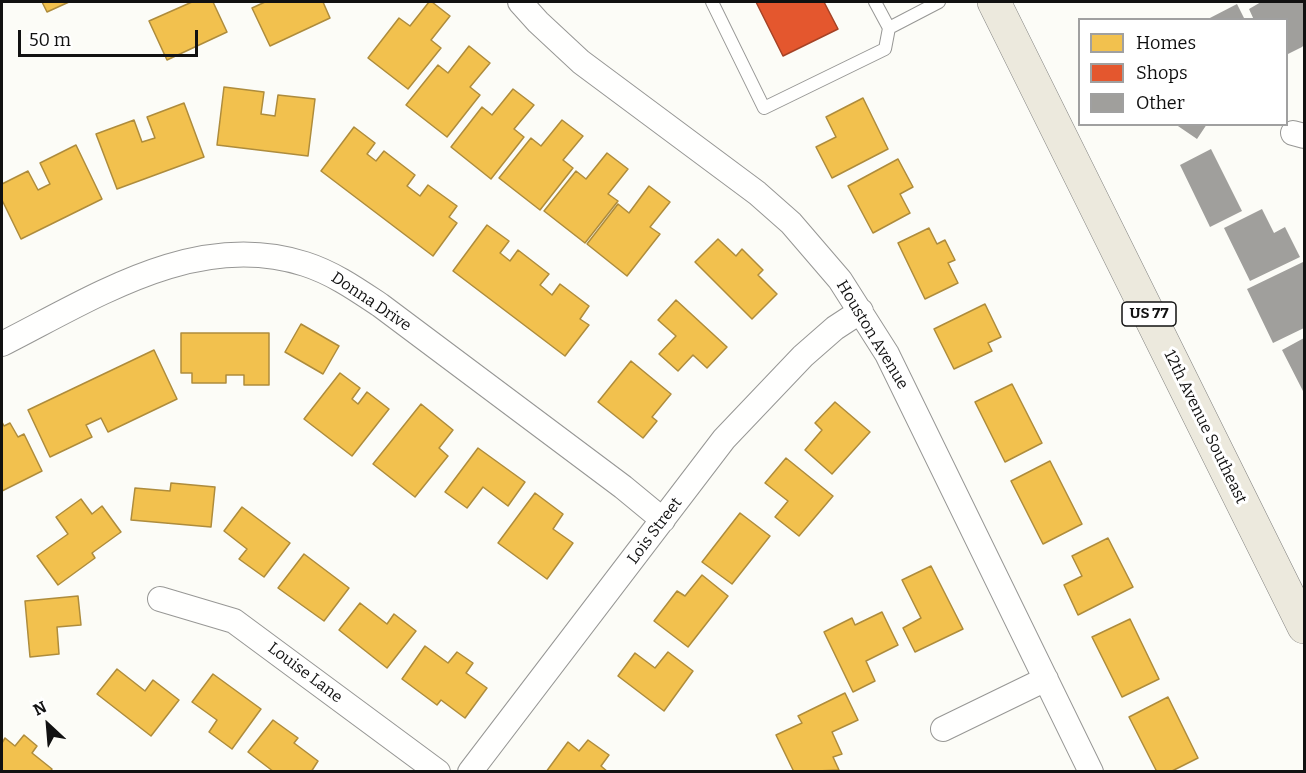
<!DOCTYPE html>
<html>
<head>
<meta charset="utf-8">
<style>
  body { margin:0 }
  #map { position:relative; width:1306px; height:773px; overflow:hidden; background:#fcfcf7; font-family:Bitter,serif }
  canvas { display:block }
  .frame { position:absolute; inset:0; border:3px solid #111; pointer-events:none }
  .legend { position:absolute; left:1078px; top:18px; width:210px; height:108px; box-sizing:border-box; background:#fff; border:2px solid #a0a0a0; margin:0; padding:8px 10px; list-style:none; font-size:18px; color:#111 }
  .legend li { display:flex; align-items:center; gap:12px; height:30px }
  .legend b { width:30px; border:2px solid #a0a0a0 }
  .north { position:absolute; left:18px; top:695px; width:60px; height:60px; -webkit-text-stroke:4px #fff; paint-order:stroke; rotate:334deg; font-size:16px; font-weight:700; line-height:24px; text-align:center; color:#111 }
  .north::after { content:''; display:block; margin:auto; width:21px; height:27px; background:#111; clip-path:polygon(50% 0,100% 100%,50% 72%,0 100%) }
  .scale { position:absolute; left:18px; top:30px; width:180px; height:27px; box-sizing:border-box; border:3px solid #111; border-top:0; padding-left:8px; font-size:18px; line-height:21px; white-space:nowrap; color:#111; -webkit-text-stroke:4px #fff; paint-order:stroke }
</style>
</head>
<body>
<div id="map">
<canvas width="1306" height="773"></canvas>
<div class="frame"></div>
<ul class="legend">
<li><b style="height:16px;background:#f2c14e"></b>Homes</li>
<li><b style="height:16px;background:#e4572e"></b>Shops</li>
<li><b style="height:16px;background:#a09f9c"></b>Other</li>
</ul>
<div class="north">N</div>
<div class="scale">50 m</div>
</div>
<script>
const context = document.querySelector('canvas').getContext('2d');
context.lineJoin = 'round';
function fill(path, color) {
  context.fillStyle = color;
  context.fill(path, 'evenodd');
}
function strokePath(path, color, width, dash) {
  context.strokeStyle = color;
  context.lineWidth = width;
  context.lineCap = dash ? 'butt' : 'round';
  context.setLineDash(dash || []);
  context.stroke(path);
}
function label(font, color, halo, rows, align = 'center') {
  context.font = font + ' Bitter,serif';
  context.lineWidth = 6;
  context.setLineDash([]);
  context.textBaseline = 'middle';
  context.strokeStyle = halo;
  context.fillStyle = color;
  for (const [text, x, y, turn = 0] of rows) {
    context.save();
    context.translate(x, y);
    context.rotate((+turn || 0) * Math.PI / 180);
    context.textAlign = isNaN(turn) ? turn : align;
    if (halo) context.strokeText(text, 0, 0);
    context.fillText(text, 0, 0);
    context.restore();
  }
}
const homes = new Path2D(`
  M42,2H69L47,12Z
  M192,2H213L227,32L167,60L149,21Z
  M265,2H323L330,18L270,46L252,8Z
  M429,2H432L450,16L431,40L441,48L408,89L368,58L399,18L410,26Z
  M469,46L490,63L470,87L480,95L447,137L406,105L438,65L448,73Z
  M224,87L264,92L261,114L275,116L278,95L315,99L308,156L217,145Z
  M513,89L534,105L514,129L524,137L491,179L451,147L482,107L492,115Z
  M863,98L888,149L832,178L816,147L836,137L826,117Z
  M184,103L204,157L117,189L96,134L134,120L142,142L155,138L147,117Z
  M562,120L583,136L563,160L573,168L540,210L499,178L531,138L541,146Z
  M354,127L375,143L367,154L376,161L384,151L415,175L407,186L420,196L428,185L457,206L449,217L457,223L433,256L321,171Z
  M76,145L102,199L21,239L2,200V184L28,171L38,190L50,184L40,163Z
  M607,153L628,169L608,194L618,201L585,243L544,211L576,171L586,179Z
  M898,159L913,187L900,194L910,213L873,233L848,186Z
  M649,186L670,202L650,227L660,234L627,276L587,244L618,204L629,213Z
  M487,225L509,241L500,253L510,261L518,250L549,274L540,285L552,295L560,284L589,306L580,319L589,325L565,356L453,271Z
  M929,228L937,244L945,240L955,260L948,263L958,283L925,299L898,243Z
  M718,239L736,256L742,249L763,270L758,275L777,294L752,319L695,262Z
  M676,300L727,347L707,368L693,355L678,371L659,354L676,336L658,320Z
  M985,304L1001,337L988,343L992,351L954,369L934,329Z
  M301,324L339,346L323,374L285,352Z
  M181,333H269V385H244V375H226V383H192V373H181Z
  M154,350L177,399L108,432L101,418L86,425L92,437L50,457L28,410Z
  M631,361L671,394L652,417L657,421L643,438L598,402Z
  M340,373L360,388L352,399L358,404L367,392L389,409L352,456L304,419Z
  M1012,384L1042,443L1005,462L975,402Z
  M835,402L870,432L832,474L805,450L822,430L815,423Z
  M421,404L453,430L439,448L448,456L415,497L373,464Z
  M2,422L4,426L10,423L18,437L24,434L42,471L2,491Z
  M478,448L525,482L508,506L483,487L467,508L445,492Z
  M786,458L833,496L799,536L775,517L788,501L765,483Z
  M1050,461L1082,524L1043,544L1011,481Z
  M171,483L215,487L211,527L131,520L135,488L170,491Z
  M535,493L563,514L553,529L573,543L547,579L498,543Z
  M81,499L92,514L102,506L121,532L92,553L95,558L58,585L37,556L68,534L56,517Z
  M242,507L290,543L264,577L239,559L247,549L224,531Z
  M740,513L770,536L732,584L702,562Z
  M1108,538L1133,587L1078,615L1064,585L1082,576L1072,556Z
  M304,554L349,588L324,621L278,588Z
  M931,566L963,629L915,652L903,628L921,618L902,580Z
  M702,575L728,596L688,647L654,621L677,591L685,596Z
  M78,596L81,625L57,627L59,654L30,657L25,601Z
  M360,603L387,624L394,614L416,631L387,668L339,630Z
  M882,612L898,645L866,661L875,681L853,692L824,632L852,618L855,625Z
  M1130,619L1159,679L1122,697L1092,637Z
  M425,646L448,663L457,652L473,663L466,673L487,688L465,718L441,700L437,705L402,679Z
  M668,652L693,671L664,711L618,676L635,653L655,668Z
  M117,669L145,691L153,680L179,700L151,736L97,694Z
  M213,674L261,709L232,749L209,732L217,720L192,702Z
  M845,693L858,720L832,732L842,754L833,757L839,770L794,772L776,735L802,723L798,716Z
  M1168,697L1198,758L1170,772H1157L1129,717Z
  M273,720L298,738L294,743L318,761L311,772H274L248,752Z
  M24,735L37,746L32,753L52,769L50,772H2V743L5,738L15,746Z
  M588,740L609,755L601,766L608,772H546L568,742L579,751Z`);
const shops = new Path2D(`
  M756,2H824L838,29L783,56Z`);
const building = new Path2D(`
  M1261,2H1304V45L1302,47L1286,55V20H1254L1249,9Z
  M1237,4L1245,20H1206Z
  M1175,124H1207L1197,139Z
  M1211,149L1242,211L1210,227L1180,165Z
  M1262,209L1274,233L1285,227L1300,257L1250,281L1224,228Z
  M1303,262L1304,266V328L1273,343L1247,289Z
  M1304,338V393L1282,350Z`);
const service = new Path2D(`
  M712,2L764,108L885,49L889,28L939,2
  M875,2L889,28`);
const minor = new Path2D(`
  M520,2L538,22L581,62L757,193L791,223L840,280L887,354L1091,772
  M1293,133L1304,136
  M2,344C95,297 197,229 305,264C333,273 356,289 380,305L623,487L663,520
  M160,599L234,621L438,772
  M943,729L1046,679
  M470,772L724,439L803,356L835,328L861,311`);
const primary = new Path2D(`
  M994,2L1304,627`);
const shields = [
  [1149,314,54]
];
const shieldNames = [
  ["US 77",1149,314]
];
const streetNames = [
  ["Donna Drive",371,302,34],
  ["Houston Avenue",872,335,59],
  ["12th Avenue Southeast",1205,427,64],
  ["Lois Street",655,531,-53],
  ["Louise Lane",305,673,37]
];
fill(homes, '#f2c14e');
strokePath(homes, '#ae8c3c', 1.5);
fill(shops, '#e4572e');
strokePath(shops, '#a54225', 1.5);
fill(building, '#a09f9c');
strokePath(service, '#979795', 14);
strokePath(minor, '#979795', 26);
strokePath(primary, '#848482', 34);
strokePath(service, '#fffffe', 12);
strokePath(minor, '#fffffe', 24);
strokePath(primary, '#ece9dd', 33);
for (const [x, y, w] of shields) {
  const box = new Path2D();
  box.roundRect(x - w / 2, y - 12, w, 24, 4.5);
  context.fillStyle = '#fff';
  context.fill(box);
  strokePath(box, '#111', 1.5);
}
label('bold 15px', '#111', null, shieldNames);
label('16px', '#111', '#fff', streetNames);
</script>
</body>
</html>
